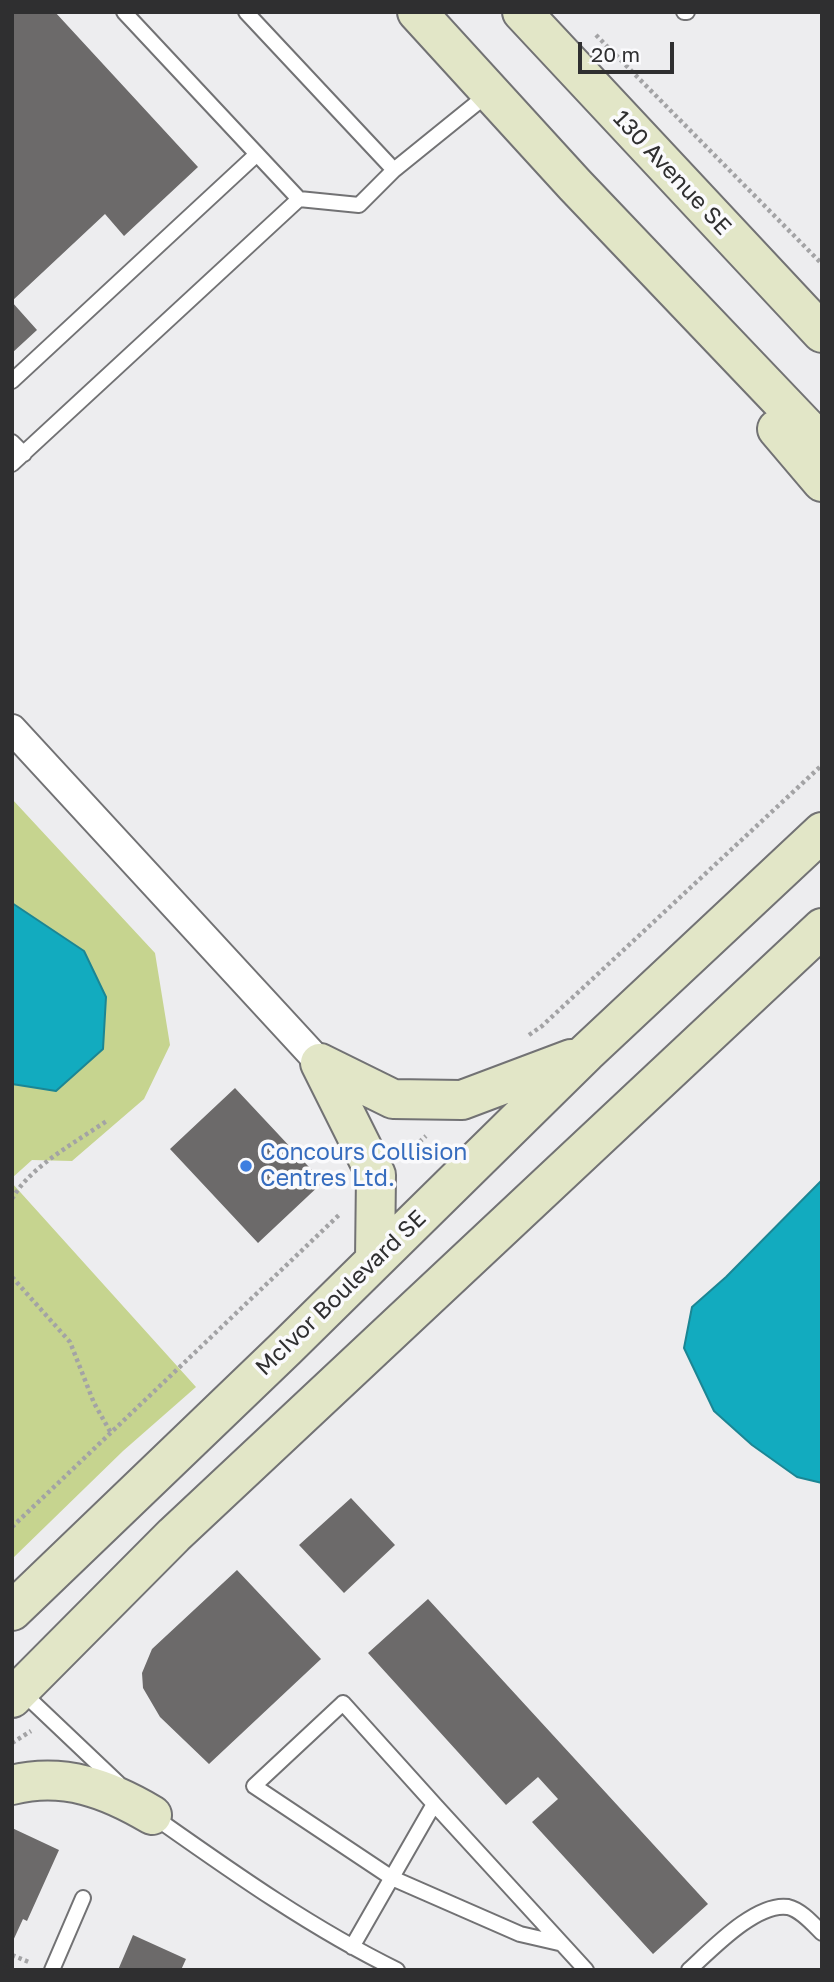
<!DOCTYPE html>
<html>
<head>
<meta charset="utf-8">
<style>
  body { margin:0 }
  #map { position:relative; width:834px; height:1982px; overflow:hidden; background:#ededef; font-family:"Golos Text",sans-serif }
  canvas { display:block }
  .frame { position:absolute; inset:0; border:14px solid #2f2f30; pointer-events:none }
  .scale { position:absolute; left:578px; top:42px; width:96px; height:32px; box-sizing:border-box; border:4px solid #2f2f30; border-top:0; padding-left:9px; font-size:21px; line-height:24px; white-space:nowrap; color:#2f2f30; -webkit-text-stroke:5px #fafafc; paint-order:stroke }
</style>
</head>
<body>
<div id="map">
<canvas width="834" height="1982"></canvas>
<div class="frame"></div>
<div class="scale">20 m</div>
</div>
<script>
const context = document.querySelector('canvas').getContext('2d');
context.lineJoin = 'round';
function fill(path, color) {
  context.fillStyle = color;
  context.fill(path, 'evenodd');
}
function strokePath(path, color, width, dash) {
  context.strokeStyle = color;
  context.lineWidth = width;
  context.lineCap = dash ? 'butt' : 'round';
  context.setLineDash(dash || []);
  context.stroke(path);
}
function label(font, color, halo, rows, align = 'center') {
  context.font = font + ' "Golos Text",sans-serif';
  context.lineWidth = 7;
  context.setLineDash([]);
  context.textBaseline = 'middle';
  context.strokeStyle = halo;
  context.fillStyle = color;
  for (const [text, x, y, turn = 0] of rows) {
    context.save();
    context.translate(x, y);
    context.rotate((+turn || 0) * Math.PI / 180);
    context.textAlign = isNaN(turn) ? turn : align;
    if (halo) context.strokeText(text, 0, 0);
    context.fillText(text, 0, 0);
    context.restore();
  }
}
const green = new Path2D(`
  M12,799L155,953L170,1045L144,1099L72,1161L32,1160L12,1178Z
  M12,1183L196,1387L123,1451L12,1559Z`);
const water = new Path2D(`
  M12,903L84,951L106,997L103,1049L56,1091L12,1084Z
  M822,1180V1483L797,1477L752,1445L714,1411L684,1348L692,1307L726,1277Z`);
const building = new Path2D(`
  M12,12H55L198,167L124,236L105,214L12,301Z
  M12,302L37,330L12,353Z
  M235,1088L323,1182L258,1243L170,1149Z
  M351,1498L395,1545L344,1593L299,1545Z
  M237,1570L321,1659L209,1764L160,1717L143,1688L142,1673L152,1649Z
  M428,1599L708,1904L653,1954L532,1822L558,1799L538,1777L506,1805L368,1653Z
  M12,1828L59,1850L27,1921L23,1919L12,1943Z
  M133,1935L186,1959L181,1970H118Z`);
const path = new Path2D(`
  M596,35L822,264
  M529,1035L542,1026L822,765
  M404,1156L426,1136
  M12,1199C30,1166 78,1141 108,1120
  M12,1277L70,1342L94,1403L111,1433
  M12,1527L341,1213
  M12,1743L31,1731
  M12,1955L31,1963`);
const service = new Path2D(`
  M124,12L299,199
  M246,12L394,170
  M684,12H687
  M12,381L257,154
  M12,442L24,454
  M12,464L299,199L359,205L394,170L488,94
  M21,1691L118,1783
  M434,1804L343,1703L254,1786L392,1878L520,1934L559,1943
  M153,1816C231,1871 311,1928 397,1970
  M352,1947L434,1804L586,1970
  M52,1970L83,1898
  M689,1970C711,1950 756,1902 788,1907C801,1910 813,1924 822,1933`);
const minor = new Path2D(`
  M12,729L320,1063`);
const secondary = new Path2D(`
  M417,12L575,185L822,444
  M522,12L822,333
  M777,429L822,482
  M320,1063L393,1099L462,1100L571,1059
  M320,1063L376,1175L375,1259
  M12,1611L286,1348L586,1053L822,832
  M12,1698L174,1535L822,928
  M12,1785C64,1772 108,1789 152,1815`);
const markers = [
  [246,1166,7,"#3f7fe0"]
];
const streetNames = [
  ["130 Avenue SE",672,173,47],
  ["McIvor Boulevard SE",341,1293,-44]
];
const shopNames = [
  ["Concours Collision",260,1153],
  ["Centres Ltd.",260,1179]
];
fill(green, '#c6d48f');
fill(water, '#12abbf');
strokePath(water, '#1b8694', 2);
fill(building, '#6c6a6a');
strokePath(service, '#727274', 18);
strokePath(minor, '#727274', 32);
strokePath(secondary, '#727274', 42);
strokePath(path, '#a3a3a5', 4.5, [3.5, 3.5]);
strokePath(service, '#fff', 14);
strokePath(minor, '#fff', 28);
strokePath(secondary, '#e2e6c7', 38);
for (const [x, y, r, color] of markers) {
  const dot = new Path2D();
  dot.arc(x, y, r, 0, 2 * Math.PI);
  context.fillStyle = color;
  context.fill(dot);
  strokePath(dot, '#fafafc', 2.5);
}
label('23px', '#2f2f30', '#fafafc', streetNames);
label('23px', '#366cbe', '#fafafc', shopNames, 'left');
</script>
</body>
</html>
